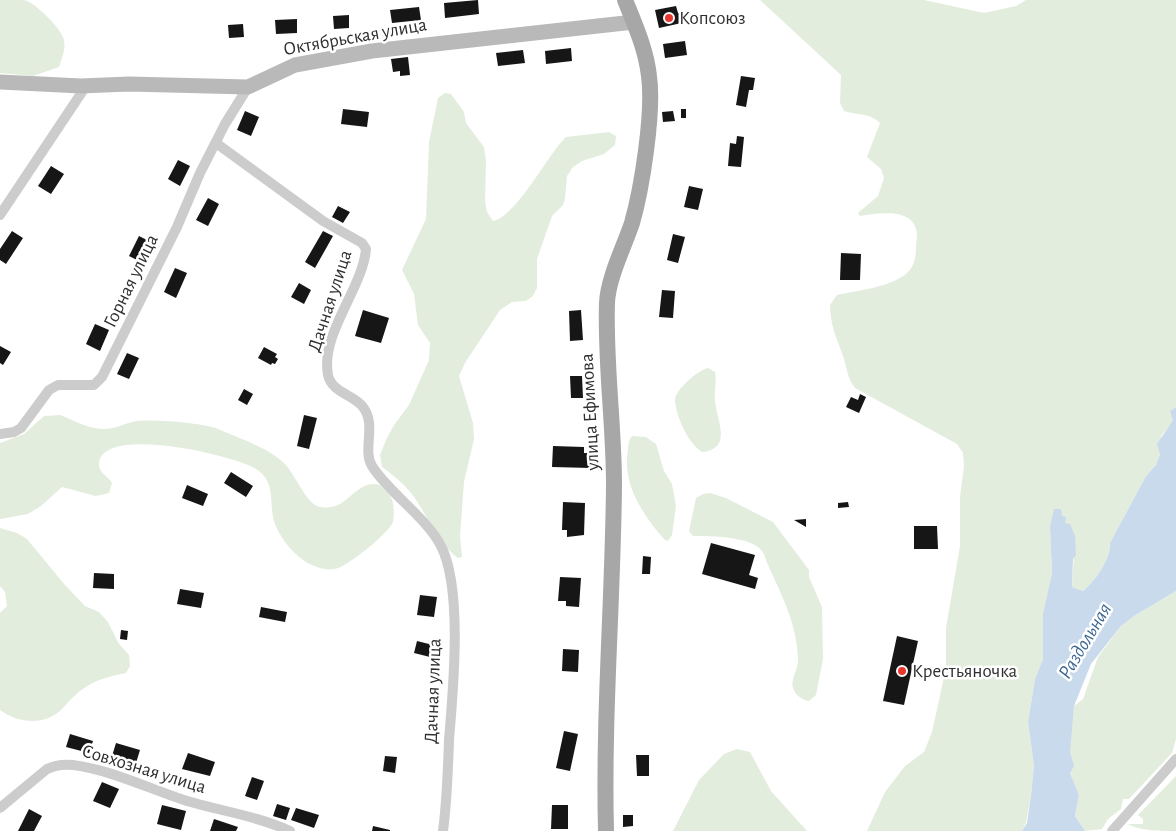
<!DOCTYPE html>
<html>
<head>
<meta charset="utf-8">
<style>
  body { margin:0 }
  canvas { display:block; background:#fff }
</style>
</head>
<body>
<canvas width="1176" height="831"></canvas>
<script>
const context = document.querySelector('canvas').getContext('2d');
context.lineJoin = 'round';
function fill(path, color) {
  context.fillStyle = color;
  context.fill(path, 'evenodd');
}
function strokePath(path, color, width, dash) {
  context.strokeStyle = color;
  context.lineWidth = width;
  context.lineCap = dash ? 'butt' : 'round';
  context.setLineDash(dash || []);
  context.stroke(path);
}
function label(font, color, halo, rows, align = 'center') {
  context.font = font + ' "Alegreya Sans",sans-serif';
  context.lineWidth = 5;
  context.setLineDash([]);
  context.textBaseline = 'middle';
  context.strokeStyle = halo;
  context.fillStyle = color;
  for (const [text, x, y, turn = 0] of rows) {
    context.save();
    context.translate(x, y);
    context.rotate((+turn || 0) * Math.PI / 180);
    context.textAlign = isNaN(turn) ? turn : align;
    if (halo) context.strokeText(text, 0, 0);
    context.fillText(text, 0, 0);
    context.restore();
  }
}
const green = new Path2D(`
  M0,0C8,0 16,0 24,0C35,2 62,29 64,40C66,49 62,58 59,67L33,76L0,73Z
  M760,0H924L984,13L1016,6L1026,0H1176V407L1171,411L1174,420L1161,436L1160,454L1156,465L1146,476L1110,543C1111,559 1095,581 1083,591L1072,587L1075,536L1050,527L1052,573L1043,613V659L1035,679L1028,722L1034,766L1031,795L1026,823L1022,831H867L885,792L905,766L924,752L932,732L946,668V628L960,546V497L964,466L963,453L957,444L855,388C848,379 847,370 844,359C837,337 831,330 830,305L837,295C859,290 889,288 907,273C914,267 916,257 916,248C916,242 918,234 916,229C910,207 875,214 860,216L858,213L878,196L884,178L881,169L867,157L880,123C868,112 859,116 844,111L840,103L841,75Z
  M445,93L451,94L464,112L466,123L484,147L486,161L485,200L487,212L493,221C516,217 548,154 566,137L609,132L616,136L615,145L604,154L582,161L573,167L567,176L565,199L563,205L552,216L537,259V288L533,296L526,301L512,302L500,310L465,363L459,376L473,423L474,439L464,482L460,536L462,557L458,558C437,543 427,513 411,493C403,483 393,475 382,467L380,455L386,440L394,425L409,405L429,360L430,343L418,325L414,294L402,270L426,219L429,142L438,98Z
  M708,368L715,372C717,381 714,390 715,400C716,419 734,449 702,452C688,443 676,417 675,400C675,390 698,370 708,368Z
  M60,415C73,420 89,429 103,429C115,429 121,425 132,422C147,418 204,423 218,429C239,438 269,448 285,464C296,476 307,505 320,507C348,513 355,478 380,485C385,490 392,496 393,503C394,509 394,517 393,522C388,534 350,564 338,568C329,571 321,569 312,565C297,559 281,540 275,524C268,504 277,482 256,469C236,456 99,423 99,465C99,473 109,477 112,483L109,493L96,496L62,487L41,506L28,514L0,519V443L24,434L44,416Z
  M632,436L646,437L656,444L664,471L672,484L676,506L672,535L668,541L665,540C643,515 622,485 628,450C628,444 629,440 632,436Z
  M710,493L726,498L773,522L809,570V577L822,607L823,659L816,695L809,701C802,700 795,695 793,688C790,679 799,668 798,659C797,624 782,596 768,565C766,561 765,555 762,551C750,536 711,536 693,536L689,531L696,498L703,494Z
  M0,528L17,533L27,539L65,585L85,606L99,612L108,622L119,644L129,655L130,666L126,673C111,676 98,679 86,687C76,693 71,699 63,708C46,726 19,724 0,710V613L7,606L5,592L0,586Z
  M1176,591V739L1172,753L1129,799H1123L1121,809L1108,819L1102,829L1085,831L1075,816L1079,795L1070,773V734L1074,706L1083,699L1098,657L1121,626L1134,616Z
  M737,749L750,752L771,791L807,831H673L699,780L724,754Z
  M1176,776V831C1162,831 1139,831 1128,824H1143V819L1138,815Z`);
const water = new Path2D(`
  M1176,407V591L1134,616L1121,626L1091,664L1074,706L1070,752L1074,766L1070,773L1079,795L1075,816L1085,831H1022L1027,823L1031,795L1034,766L1028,722L1035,679L1043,659V613L1052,573L1050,527L1054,509H1061L1062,516L1066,517L1065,523L1070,524L1075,536L1076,555L1073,559L1072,587L1083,591C1095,581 1111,559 1110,543L1146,476L1156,465L1160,454L1157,444L1173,420L1170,411Z`);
const building = new Path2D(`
  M478,0L479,14L445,18L444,3Z
  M676,6L678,13L684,12L686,22L659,28L655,10Z
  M419,7L421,20L392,23L390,10Z
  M349,15V28L334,29L333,16Z
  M297,19V33L276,34L275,20Z
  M243,24L244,37L229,38L228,25Z
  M685,41L687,55L665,58L663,44Z
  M571,48L572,61L546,64L545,51Z
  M523,50L525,63L498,66L496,53Z
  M408,57L410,75L400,76V71L393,72L391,59Z
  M741,76L755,78L753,90H749L746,107L736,105Z
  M343,109L369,112L367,127L341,124Z
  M681,109H686V118H681Z
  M245,111L259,117L251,136L237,130Z
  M673,111L675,121L663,122L662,112Z
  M737,136L744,137L741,167L728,166L730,143L736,144Z
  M178,160L190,166L180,186L168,179Z
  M51,166L64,174L51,194L38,186Z
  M689,186L703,189L698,210L684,207Z
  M208,198L219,204L208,226L196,220Z
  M338,206L350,212L343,223L332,217Z
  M12,231L23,238L6,264L0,260V249Z
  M323,231L333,236L315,268L305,262Z
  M673,234L685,237L678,263L667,260Z
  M139,236L151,242L141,262L129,256Z
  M841,253L861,254L860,280H840Z
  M175,268L187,273L176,298L164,292Z
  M299,283L311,290L304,304L291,297Z
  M662,290L675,291L673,318L659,317Z
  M363,310L389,318L381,343L355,336Z
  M581,310L583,340L570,341L569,311Z
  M95,324L109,330L100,351L86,344Z
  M0,346L11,352L3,365L0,363Z
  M264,347L277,354L275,357L278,359L275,364L272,363L271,365L258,358Z
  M127,353L139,358L129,379L117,374Z
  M570,376H582L583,398H571Z
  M244,389L253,394L247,405L238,400Z
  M860,394L866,397L859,413L846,407L851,397L858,400Z
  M304,415L317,418L309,449L297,446Z
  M553,446L584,447V453H591V468L552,467Z
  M231,472L253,486L246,497L224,483Z
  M187,485L208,494L203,506L182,498Z
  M563,502L585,503L584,535L567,537V530H562Z
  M848,502L849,507L838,508V503Z
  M806,519V527L794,520Z
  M914,526H937L938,549H914Z
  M711,543L755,555L749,575L758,578L755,589L702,574Z
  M643,556L651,557L650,574H642Z
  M94,573L114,574V589L93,588Z
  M560,577L581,578L579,607L566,606V601H558Z
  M180,589L204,593L201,608L177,604Z
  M420,595L437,597L434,617L417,615Z
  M261,607L287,612L285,622L259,617Z
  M121,630L128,631L127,640L120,639Z
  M897,636L918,641L904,705L883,701Z
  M417,641L433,645L430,657L414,653Z
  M563,649L579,650L578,672L562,671Z
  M564,731L578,734L570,771L556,768Z
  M70,734L93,741L89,753L66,747Z
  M116,743L140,750L136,763L112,756Z
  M188,753L215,762L210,776L182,769Z
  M636,755H649V776H637Z
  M385,756L397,757L395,773L383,771Z
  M252,777L264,781L257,800L245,796Z
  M102,782L119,789L110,808L93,801Z
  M277,804L290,808L286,820L273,816Z
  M162,805L186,811L181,830L157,824Z
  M552,805H568V829H551Z
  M296,808L319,815L314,828L291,820Z
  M29,809L42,816L34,831H18Z
  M623,815H633V826L623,827Z
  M214,819L238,827L236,831H210Z
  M373,826L390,830V831H372Z`);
const street = new Path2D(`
  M216,143L323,221L362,243L366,249C363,288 320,334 328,375C332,393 353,394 363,407C377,425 362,450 372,466C388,492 427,518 441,546C463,589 453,691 449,740C448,771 447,801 443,831
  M0,215L86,86
  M0,434L14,432L21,428L49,390L58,385H94L102,377L177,227L200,173L225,124L248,87
  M0,808L47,769C55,765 64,764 73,765C112,770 149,789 187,801C221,811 257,816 290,831
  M1112,831L1176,759`);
const secondary = new Path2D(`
  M0,82L81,86L129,84L248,87L295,65L372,51L634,22`);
const primary = new Path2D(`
  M606,831C603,715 613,600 614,485C614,424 605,364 607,303C608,278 624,247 632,223C642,188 654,112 649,76C646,49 635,25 625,0`);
const markers = [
  [669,18,5,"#e9362e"],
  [902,671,5,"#e9362e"]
];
const poiNames = [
  ["Копсоюз",679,18],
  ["Крестьяночка",912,671]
];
const streetNames = [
  ["Октябрьская улица",355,37,-10],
  ["Горная улица",131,281,-64],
  ["Дачная улица",330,301,-72],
  ["улица Ефимова",590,412,-93],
  ["Дачная улица",433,691,-88],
  ["Совхозная улица",144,769,17]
];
const waterNames = [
  ["Раздольная",1085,641,-59]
];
fill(green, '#e3eddd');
fill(water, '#c9daed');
fill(building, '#161616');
strokePath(street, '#ccc', 10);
strokePath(secondary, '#b9b9b9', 15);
strokePath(primary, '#a7a7a7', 16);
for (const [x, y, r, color] of markers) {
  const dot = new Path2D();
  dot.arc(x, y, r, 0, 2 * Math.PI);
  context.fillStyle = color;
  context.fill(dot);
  strokePath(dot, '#fff', 2);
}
label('19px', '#2f2f2f', '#fff', poiNames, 'left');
label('19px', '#2f2f2f', '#fff', streetNames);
label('italic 20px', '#3b6793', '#fff', waterNames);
</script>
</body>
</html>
